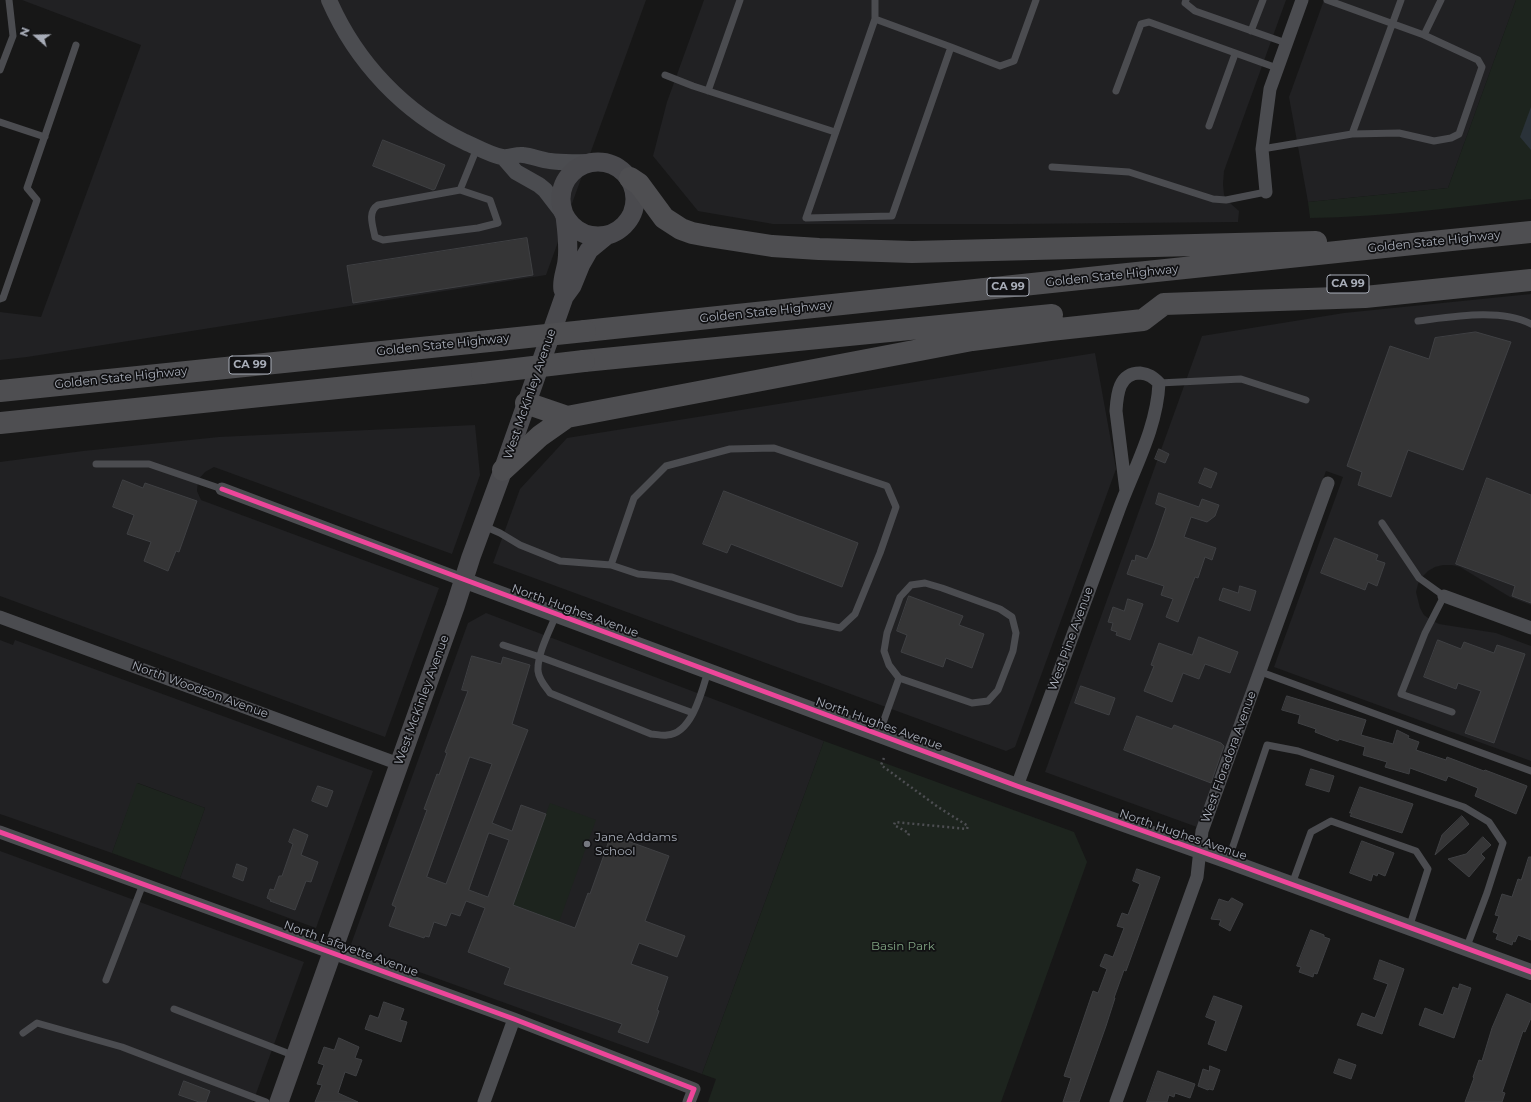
<!DOCTYPE html>
<html>
<head>
<meta charset="utf-8">
<style>
  body { margin:0 }
  #map { position:relative; width:1531px; height:1102px; overflow:hidden; background:#171717; font-family:Montserrat,sans-serif }
  canvas { display:block }
  .north { position:absolute; left:16px; top:16px; width:40px; height:40px; -webkit-text-stroke:3px #111113; paint-order:stroke; rotate:290deg; font-size:11px; font-weight:700; line-height:16px; text-align:center; color:#a8adb8 }
  .north::after { content:''; display:block; margin:auto; width:14px; height:18px; background:#a8adb8; clip-path:polygon(50% 0,100% 100%,50% 72%,0 100%) }
</style>
</head>
<body>
<div id="map">
<canvas width="1531" height="1102"></canvas>
<div class="north">N</div>
</div>
<script>
const context = document.querySelector('canvas').getContext('2d');
context.lineJoin = 'round';
function fill(path, color) {
  context.fillStyle = color;
  context.fill(path, 'evenodd');
}
function strokePath(path, color, width, dash) {
  context.strokeStyle = color;
  context.lineWidth = width;
  context.lineCap = dash ? 'butt' : 'round';
  context.setLineDash(dash || []);
  context.stroke(path);
}
function label(font, color, halo, rows, align = 'center') {
  context.font = font + ' Montserrat,sans-serif';
  context.lineWidth = 3.5;
  context.setLineDash([]);
  context.textBaseline = 'middle';
  context.strokeStyle = halo;
  context.fillStyle = color;
  for (const [text, x, y, turn = 0] of rows) {
    context.save();
    context.translate(x, y);
    context.rotate((+turn || 0) * Math.PI / 180);
    context.textAlign = isNaN(turn) ? turn : align;
    if (halo) context.strokeText(text, 0, 0);
    context.fillText(text, 0, 0);
    context.restore();
  }
}
const built = new Path2D(`
  M22,0H646L546,275L27,357L0,360V312L41,317L141,45Z
  M704,0H1286L1224,171L1223,184L1224,195L1230,203L1239,211L1238,222L1013,224H773L698,211L653,156L667,102Z
  M1324,0H1516L1448,188L1308,202L1289,97Z
  M1531,294V605L1510,597L1460,567L1452,565H1443L1435,567L1428,571L1422,577L1418,584L1416,592L1420,608L1424,615L1431,620L1439,624L1496,633L1531,646V761L1274,667L1343,477L1326,471L1197,827L1045,772L1202,336L1344,313Z
  M1095,353L1116,469L1015,747L1006,751L493,563L520,489L567,438Z
  M475,425L480,475L452,554L214,467L205,472L198,480L197,491L201,500L439,588L385,737L0,596V462L83,451L219,437Z
  M486,613L824,741L702,1074L350,947L468,623Z
  M0,640L13,645L15,640L373,771L316,928L180,878L205,808L138,783L112,853L0,814Z
  M0,851L304,962L253,1102H0Z`);
const green = new Path2D(`
  M1516,0H1531V199C1458,207 1384,217 1310,218L1308,202L1448,188Z
  M824,741L1074,832L1087,862L1001,1102H708L716,1079L702,1074Z
  M137,783L205,808L180,878L112,853Z
  M550,803L596,820L559,922L513,905Z`);
const water = new Path2D(`
  M1531,107V150L1520,137Z`);
const building = new Path2D(`
  M383,140L445,165L435,189L433,190L373,166Z
  M527,238L533,275L353,303L347,266Z
  M1476,332L1511,342L1463,470L1408,450L1391,497L1358,485L1362,472L1347,466L1390,346L1429,359L1435,338Z
  M1159,449L1169,454L1165,463L1155,459Z
  M1205,468L1217,473L1211,488L1199,483Z
  M1487,478L1531,495V603L1512,596L1515,586L1456,564Z
  M123,480L143,488L145,483L197,501L179,552L176,551L168,571L144,561L151,542L127,534L134,515L113,507Z
  M724,491L858,543L842,587L731,544L727,553L703,544Z
  M1159,493L1199,507L1202,499L1219,505L1215,516L1207,522L1191,517L1184,537L1216,548L1212,560L1205,557L1198,578L1195,577L1178,622L1166,617L1173,599L1161,595L1164,586L1127,574L1132,560L1135,561L1136,555L1147,559L1153,546L1166,508L1156,504Z
  M1335,538L1378,555L1376,560L1385,563L1377,586L1368,582L1365,590L1321,573Z
  M1240,586L1256,591L1250,611L1219,600L1223,588L1238,593Z
  M909,596L963,616L959,625L984,634L972,668L946,658L943,667L901,652L907,635L897,631Z
  M1128,599L1143,604L1130,640L1116,635L1117,632L1111,630L1113,623L1108,622L1113,607L1124,611Z
  M1199,637L1238,652L1230,673L1205,664L1199,679L1183,673L1172,702L1144,691L1154,666L1151,665L1159,643L1192,655Z
  M1438,640L1461,649L1464,642L1494,653L1497,645L1525,654L1494,743L1465,733L1481,691L1458,683L1456,689L1424,677Z
  M472,656L501,664L503,657L530,665L512,724L528,730L492,823L512,831L521,805L546,814L513,905L575,928L588,893L590,894L611,835L669,856L645,921L685,936L677,957L639,943L631,964L668,977L657,1010L659,1011L648,1043L618,1032L622,1024L504,984L510,968L468,952L485,908L466,901L460,916L451,913L446,926L434,922L429,937L425,936L424,938L389,926L396,907L392,905L427,810L424,809L437,774L439,775L447,753L445,752L468,691L462,690ZM470,757L492,764L446,884L427,877ZM489,833L509,840L488,897L469,890Z
  M1081,686L1115,698L1109,715L1075,703Z
  M1287,696L1366,720L1361,735L1393,744L1397,730L1409,736L1408,738L1419,742L1416,750L1446,760L1447,757L1484,771L1485,770L1527,786L1516,814L1475,796L1478,788L1448,776L1446,781L1410,768L1409,774L1385,767L1387,762L1363,755L1365,747L1339,739L1338,741L1315,732L1316,729L1298,723L1300,715L1282,710Z
  M1137,716L1172,729L1174,725L1221,743L1224,746L1211,783L1124,750Z
  M1311,769L1334,776L1329,792L1306,785Z
  M318,786L333,791L327,807L312,801Z
  M1360,787L1413,804L1402,833L1350,816L1352,813H1350Z
  M1462,816L1469,824L1435,855L1442,835Z
  M294,829L308,835L301,855L318,862L311,882L306,881L295,910L270,901L271,900L267,898L270,889L274,890L279,876H282L293,844L289,842Z
  M1483,837L1491,845L1481,854L1485,858L1469,877L1448,859L1466,854Z
  M1362,841L1394,853L1385,876L1378,873L1377,876L1373,874L1371,881L1350,873Z
  M1529,857H1531V940L1518,935L1515,942L1513,941L1512,945L1496,939L1498,934L1493,932L1499,916L1495,915L1502,894L1512,897L1518,879L1521,880Z
  M237,864L247,868L243,881L233,877Z
  M1137,869L1160,877L1126,971L1124,970L1114,998H1115L1106,1026L1079,1102H1063L1071,1078L1064,1076L1093,991L1098,993L1107,969L1100,966L1105,954L1113,957L1124,928L1117,926L1122,913L1128,915L1140,884L1133,881Z
  M1232,898L1243,904L1230,931L1219,925L1221,920L1211,919L1219,899L1228,902Z
  M1311,930L1324,935V937L1330,939L1317,974L1314,973L1313,977L1299,972L1301,967L1297,966Z
  M1380,960L1404,969L1382,1034L1357,1025L1362,1013L1375,1018L1388,984L1374,979Z
  M1460,984L1471,988L1454,1038L1419,1025L1425,1008L1443,1015L1453,987L1458,989Z
  M1507,994L1531,1004V1018L1525,1032L1523,1031L1502,1092L1505,1093L1502,1102H1465L1474,1078L1473,1077L1479,1060L1482,1061L1492,1028Z
  M1214,996L1242,1006L1226,1051L1208,1044L1216,1021L1206,1017Z
  M384,1002L404,1009L400,1020L407,1022L401,1042L365,1029L370,1015L378,1018Z
  M339,1038L359,1047L355,1058L362,1060L356,1076L345,1072L338,1093L358,1102H315L322,1085L317,1084L324,1065L318,1063L324,1047L334,1050Z
  M1339,1059L1356,1065L1351,1079L1334,1073Z
  M1210,1066L1220,1070L1213,1090L1209,1089L1208,1090L1198,1086L1203,1069L1209,1071Z
  M1158,1071L1195,1084L1190,1098L1175,1093L1174,1097L1169,1095L1167,1102H1147Z
  M184,1081L210,1091L206,1102H199L179,1095Z`);
const path = new Path2D(`
  M884,758L881,765L938,807L968,826L967,829L895,822L894,825L909,833L908,837`);
const service = new Path2D(`
  M875,0V19L806,218L892,216L951,47L875,19
  M1186,0L1185,3L1195,11L1286,43
  M1251,31L1263,0
  M1424,35L1441,0
  M951,47L1000,66L1014,61L1036,0
  M0,70L13,36L9,0
  M665,75L693,86L835,132
  M708,91L740,0
  M1116,91L1141,24L1149,22L1277,68
  M0,122L45,137
  M1209,126L1235,54
  M1352,134L1401,0
  M1262,149L1352,134L1399,133L1434,141L1451,138L1459,134L1482,67L1478,60L1424,35L1327,0
  M1052,167L1129,172L1213,199L1226,200L1266,192
  M460,190L490,200L498,223L478,228L383,240L375,237C373,226 367,212 378,205L460,190L477,148
  M0,299L3,298L37,200L27,188L76,45
  M1418,321C1451,317 1501,308 1531,324
  M1159,383L1241,379L1306,400
  M96,464H149L222,489
  M1382,523L1419,578L1444,596L1425,633L1401,694L1452,712
  M484,526L500,533L520,545L560,561L611,565L638,574L672,577L798,619L840,628L855,614L880,553L896,507L887,486L774,448L730,449L666,466L634,498L611,565
  M556,615C550,630 537,654 538,671C539,680 545,686 550,693L651,734C656,734 662,736 667,735C692,734 702,691 708,671
  M503,645L540,657L693,713
  M1261,672L1531,771
  M879,734L899,678L889,665L884,651L887,633L900,597L911,585L925,583L942,588L1000,609L1012,617L1016,633L1013,651L998,690L988,701L972,703L899,678
  M1228,861L1267,745L1298,751L1464,807L1489,822L1503,843L1487,893L1466,949
  M1292,884L1311,832L1331,821L1416,851L1428,869L1409,928
  M106,980L143,884
  M174,1009L295,1056
  M23,1033L37,1023L122,1047L266,1102`);
const minor = new Path2D(`
  M1266,192L1262,149L1270,89L1302,0
  M222,489L463,580
  M1444,596L1531,628
  M0,617L399,764
  M1017,786C1051,695 1084,604 1118,512C1133,470 1157,429 1159,383C1153,377 1149,374 1140,373C1119,373 1117,394 1116,411L1126,491
  M0,832L514,1019L694,1089L689,1102
  M484,1102L514,1019
  M1116,1102L1197,877L1202,831L1328,483`);
const tertiary = new Path2D(`
  M329,0C356,62 404,113 465,142C477,147 490,155 502,157C509,158 516,154 523,155C532,156 541,160 550,161C563,163 576,162 590,162
  M503,157L516,172L539,185L545,190L565,216
  M463,580L1017,786L1228,861L1531,972`);
const secondary = new Path2D(`
  M561 199a37 37 0 1 1 74 0a37 37 0 1 1-74 0Z
  M563,290C561,280 566,271 567,261C569,246 567,232 565,216
  M279,1102L455,607L471,557L503,470L564,297L572,286L581,264L589,250L606,236`);
const motorway = new Path2D(`
  M630,178L639,184L664,218L681,229L692,233L708,236L772,246L819,249L912,252L1316,242
  M585,331L1432,242L1531,232
  M584,361L1052,315
  M0,391L499,340
  M526,403L567,417
  M0,423L482,373
  M503,470L540,436L567,417L972,340L1050,330L1143,320L1164,304L1365,297L1531,280`);
const motorwayBridge = new Path2D(`
  M499,340L585,331
  M482,373L584,361`);
const cycleway = new Path2D(`
  M222,489L1017,786L1228,861L1531,972
  M0,832L514,1019L694,1089L689,1102`);
const markers = [
  [587,844,4,"#757880"]
];
const shields = [
  [1348,284,42],
  [1008,287,42],
  [250,365,42]
];
const shieldNames = [
  ["CA 99",1348,284],
  ["CA 99",1008,287],
  ["CA 99",250,365]
];
const streetNames = [
  ["Golden State Highway",1434,242,-6],
  ["Golden State Highway",1112,276,-6],
  ["Golden State Highway",766,312,-6],
  ["Golden State Highway",443,345,-6],
  ["Golden State Highway",121,378,-6],
  ["West McKinley Avenue",530,394,-71],
  ["North Hughes Avenue",575,611,20],
  ["West Pine Avenue",1071,639,-70],
  ["North Woodson Avenue",200,690,20],
  ["West McKinley Avenue",422,700,-70],
  ["North Hughes Avenue",879,724,20],
  ["West Floradora Avenue",1229,757,-70],
  ["North Hughes Avenue",1183,835,19],
  ["North Lafayette Avenue",351,949,20]
];
const poiNames = [
  ["Jane Addams",595,837],
  ["School",595,851]
];
const parkNames = [
  ["Basin Park",903,946]
];
fill(built, '#212123');
fill(green, '#1d241e');
fill(water, '#2a3239');
fill(building, '#353536');
strokePath(building, '#3f4043', 1);
strokePath(path, '#4d4e52', 2.5, [2, 3]);
strokePath(service, '#4b4c50', 7);
strokePath(minor, '#4b4c50', 13);
strokePath(tertiary, '#4b4c50', 16);
strokePath(secondary, '#4a4a4e', 19);
strokePath(motorway, '#4e4e51', 22);
strokePath(motorwayBridge, '#4e4e51', 22);
strokePath(cycleway, '#ed469a', 5);
for (const [x, y, r, color] of markers) {
  const dot = new Path2D();
  dot.arc(x, y, r, 0, 2 * Math.PI);
  context.fillStyle = color;
  context.fill(dot);
  strokePath(dot, '#111113', 1.5);
}
for (const [x, y, w] of shields) {
  const box = new Path2D();
  box.roundRect(x - w / 2, y - 9, w, 18, 3);
  context.fillStyle = '#111113';
  context.fill(box);
  strokePath(box, '#a8adb8', 1);
}
label('bold 11px', '#a8adb8', null, shieldNames);
label('12px', '#a8adb8', '#111113', streetNames);
label('12px', '#a8adb8', '#111113', poiNames, 'left');
label('12px', '#7fa381', '#111113', parkNames);
</script>
</body>
</html>
